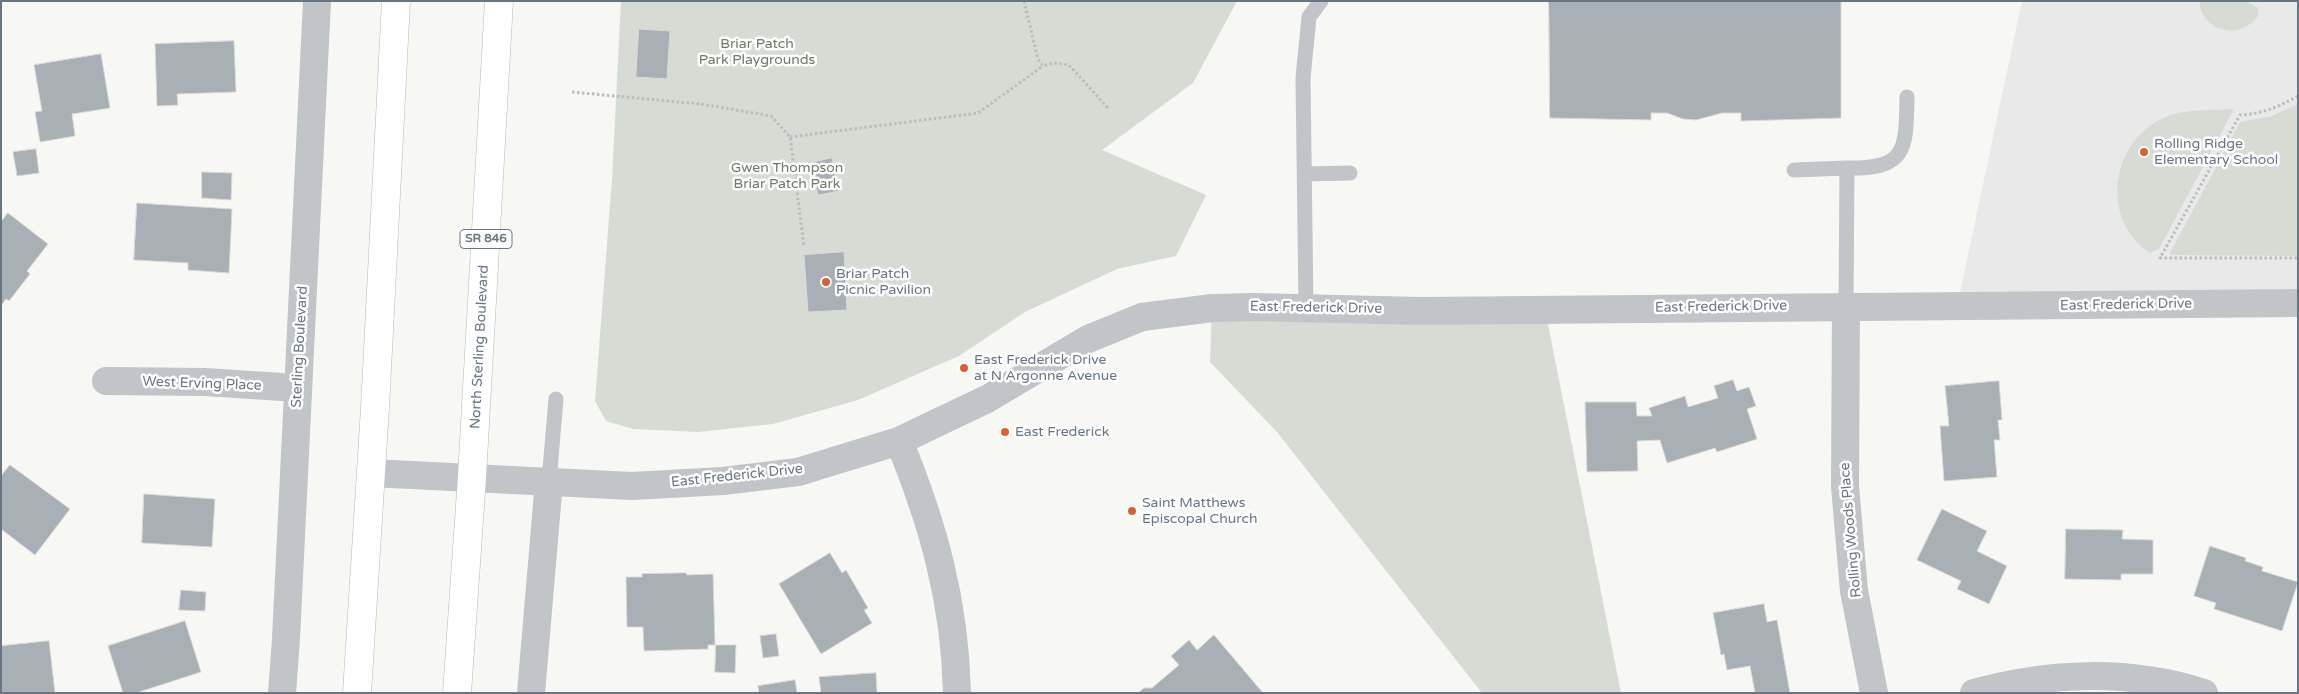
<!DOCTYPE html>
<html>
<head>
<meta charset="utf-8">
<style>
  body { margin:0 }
  #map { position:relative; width:2299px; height:694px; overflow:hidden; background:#f7f7f4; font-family:"Varela Round",sans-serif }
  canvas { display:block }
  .frame { position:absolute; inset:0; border:2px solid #687684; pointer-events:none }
</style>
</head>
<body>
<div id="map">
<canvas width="2299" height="694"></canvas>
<div class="frame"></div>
</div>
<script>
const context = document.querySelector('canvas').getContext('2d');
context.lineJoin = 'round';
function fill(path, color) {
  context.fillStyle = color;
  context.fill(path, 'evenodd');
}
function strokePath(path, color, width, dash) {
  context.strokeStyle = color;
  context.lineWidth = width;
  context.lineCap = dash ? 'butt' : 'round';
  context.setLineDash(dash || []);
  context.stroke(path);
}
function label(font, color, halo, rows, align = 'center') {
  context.font = font + ' "Varela Round",sans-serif';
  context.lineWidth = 5;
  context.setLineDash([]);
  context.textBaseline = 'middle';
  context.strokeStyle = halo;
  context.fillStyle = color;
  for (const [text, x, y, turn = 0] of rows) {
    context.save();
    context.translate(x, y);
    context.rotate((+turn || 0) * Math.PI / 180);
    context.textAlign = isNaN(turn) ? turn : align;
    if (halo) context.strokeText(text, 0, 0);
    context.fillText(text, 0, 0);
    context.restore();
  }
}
const built = new Path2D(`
  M2022,1H2298V303L1957,307Z`);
const green = new Path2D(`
  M621,1H1237L1193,83L1102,150L1206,195L1176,256L1117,269L1025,312L959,356L858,400L773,424L698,432L633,429L606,421L595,401L612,179Z
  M2200,1H2246L2258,8V16C2253,21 2249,26 2243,28C2224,37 2199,22 2200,1Z
  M2298,104V256L2171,255L2170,253L2240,122L2272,116Z
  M2234,109L2159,249L2150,253C2100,220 2110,143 2163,118C2185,108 2210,111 2234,109Z
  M1212,308L1545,309L1621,693H1482L1277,432L1210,362Z`);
const building = new Path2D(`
  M1549,1H1841V118L1741,121V113H1722L1696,120L1683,119L1667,113H1651V120L1550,118Z
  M639,29L670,31L667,79L636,77Z
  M234,41L236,92L177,94L178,105L157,106L155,44Z
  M101,54L110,108L72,114L75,136L40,142L35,112L42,111L34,65Z
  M36,149L39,173L17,176L13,152Z
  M832,158L839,191L818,195L811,163Z
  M202,172L232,173L231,200L202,198Z
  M137,203L232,209L229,273L188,270V263L134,260Z
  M8,213L48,244L27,271L30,274L9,301L6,299L1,306V222Z
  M844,252L847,310L808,312L804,255Z
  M1733,380L1737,391L1749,387L1756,406L1747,409L1757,439L1717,452L1715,448L1667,463L1660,440L1637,441L1638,471L1587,472L1585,402H1636L1637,416H1652L1649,408L1685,396L1688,407L1718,398L1714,386Z
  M1999,381L2002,420H1998L2000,440H1994L1997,477L1944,481L1940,426H1949L1945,386Z
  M10,465L70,509L35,555L1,529V476Z
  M144,494L215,499L212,547L142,543Z
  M1942,509L1987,531L1977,551L2007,566L1989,604L1957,589L1961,581L1917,560Z
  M2066,529L2123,530L2122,539L2153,540V574H2121V580L2065,579Z
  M2210,546L2246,558L2245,561L2263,567L2262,571L2298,582L2282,631L2214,609L2216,603L2194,596Z
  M830,553L842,573L846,570L868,608L864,610L872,623L821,654L779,584Z
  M686,573L687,575L713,574L715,645H708V649L644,651L643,627H627L626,577H642V574Z
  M181,590L206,592L205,611L179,610Z
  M1764,604L1767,622L1777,620L1790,693H1755L1750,666L1727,670L1724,654L1721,655L1713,613Z
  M185,621L201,672L136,693H123L108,646Z
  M776,634L779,656L763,658L760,636Z
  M1214,635L1263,693H1138L1144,688H1152L1179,665L1171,656L1189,640L1197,650Z
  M49,641L55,693H1V646Z
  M716,645H736L735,673L715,672Z
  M876,673L877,693H821L819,677Z
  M795,680L797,693H759L758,686Z`);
const path = new Path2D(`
  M1024,1L1038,59L1043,66L1054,63L1069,65L1109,109
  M572,92L701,104L771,116L790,137L804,246
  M2298,96C2278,107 2262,114 2240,115L2160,258H2298
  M790,137L978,113L1043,66`);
const service = new Path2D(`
  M1794,170L1847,168
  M1305,174L1350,173
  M1846,305L1847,168C1907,169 1906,150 1907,97
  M1306,307L1303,78L1309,17L1321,1
  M549,481L556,399`);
const minor = new Path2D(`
  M1846,305L1845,486L1854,591L1874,693
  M106,381L205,382L297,388
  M899,441C933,524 955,601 957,693
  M282,693L286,639L317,1
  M531,693L549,481
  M1974,693C2048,672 2130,669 2204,693`);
const tertiary = new Path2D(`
  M371,473L632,486L723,481L798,472L899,441L987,399L1088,339L1142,317L1212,308L1254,307L1421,311L2298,303`);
const primary = new Path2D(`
  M357,693L375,408L396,1
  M457,693L472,477L499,1`);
const markers = [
  [2144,152,5,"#da5f31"],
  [826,282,5,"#da5f31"],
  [964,368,5,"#da5f31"],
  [1005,432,5,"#da5f31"],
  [1132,511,5,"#da5f31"]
];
const shields = [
  [486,239,52]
];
const shieldNames = [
  ["SR 846",486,239]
];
const parkNames = [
  ["Briar Patch",757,44],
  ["Park Playgrounds",757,60],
  ["Gwen Thompson",787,168],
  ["Briar Patch Park",787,184]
];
const poiNames = [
  ["Rolling Ridge",2154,144],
  ["Elementary School",2154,160],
  ["Briar Patch",836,274],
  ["Picnic Pavilion",836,290],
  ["East Frederick Drive",974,360],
  ["at N Argonne Avenue",974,376],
  ["East Frederick",1015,432],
  ["Saint Matthews",1142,503],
  ["Episcopal Church",1142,519]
];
const streetNames = [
  ["East Frederick Drive",2126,305,-1],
  ["East Frederick Drive",1721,307,-1],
  ["East Frederick Drive",1316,308,1],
  ["Sterling Boulevard",300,347,-87],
  ["North Sterling Boulevard",480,347,-87],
  ["West Erving Place",202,384,2],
  ["East Frederick Drive",737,476,-6],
  ["Rolling Woods Place",1851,530,-95]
];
fill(built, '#e8e9e8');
fill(green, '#d6dcd4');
fill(building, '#a8afb5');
strokePath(building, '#d9d9d7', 1);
strokePath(primary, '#b4b8bc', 29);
strokePath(path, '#bbbdc0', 3, [2.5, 2.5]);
strokePath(service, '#c1c4c8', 15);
strokePath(minor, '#c1c4c8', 28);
strokePath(tertiary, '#c1c4c8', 28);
strokePath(primary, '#fff', 28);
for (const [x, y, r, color] of markers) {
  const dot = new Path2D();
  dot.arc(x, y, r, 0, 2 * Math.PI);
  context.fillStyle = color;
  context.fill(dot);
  strokePath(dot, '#fff', 2);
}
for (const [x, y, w] of shields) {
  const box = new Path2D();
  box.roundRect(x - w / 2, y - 9.5, w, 19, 4);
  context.fillStyle = '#fff';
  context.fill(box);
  strokePath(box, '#687684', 1);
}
label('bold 12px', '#687684', null, shieldNames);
label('14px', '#6a7b66', '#fff', parkNames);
label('14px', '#687684', '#fff', poiNames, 'left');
label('14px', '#687684', '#fff', streetNames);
</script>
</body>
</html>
